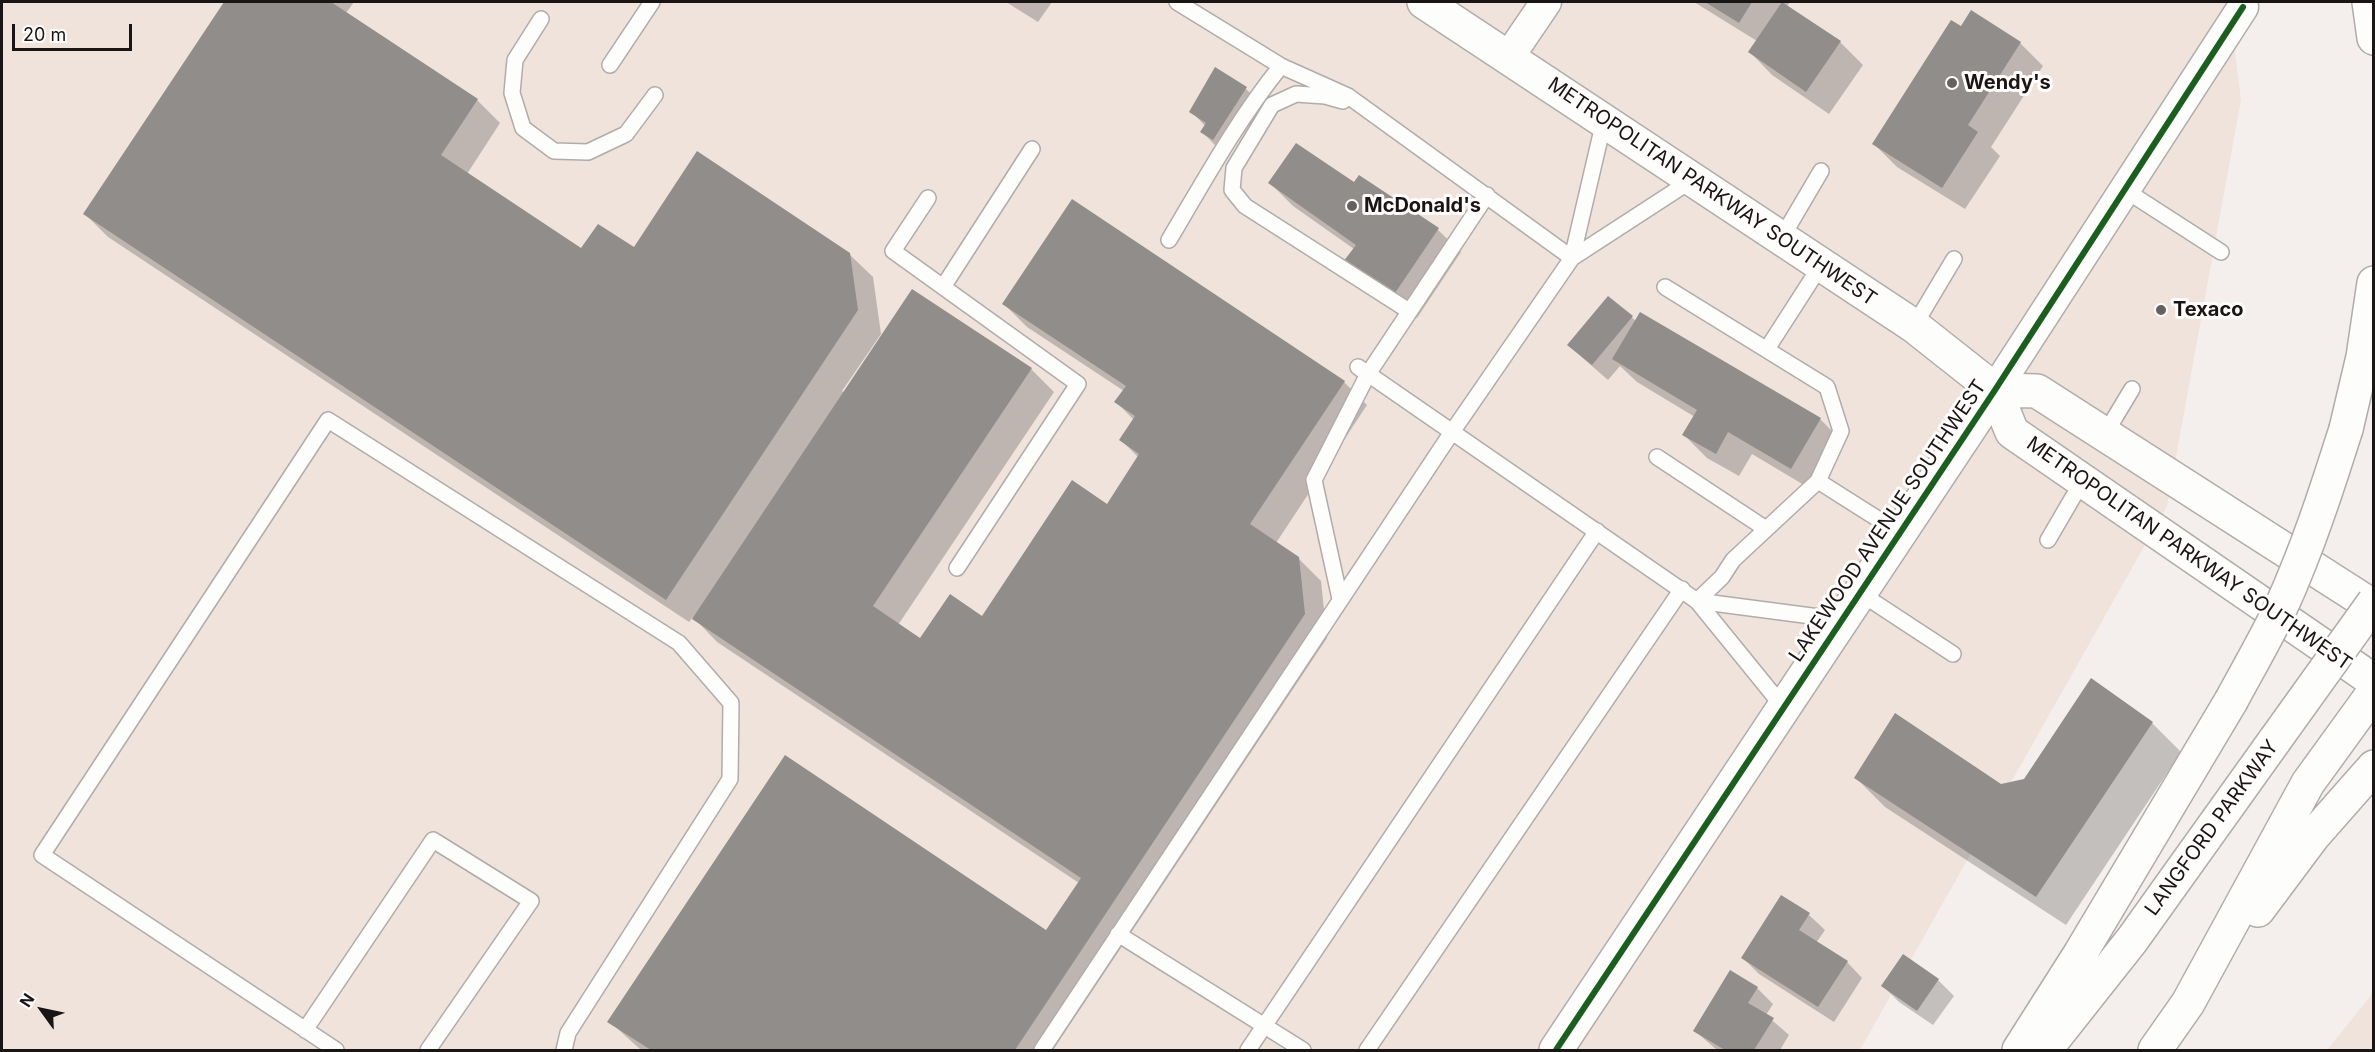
<!DOCTYPE html>
<html>
<head>
<meta charset="utf-8">
<style>
  body { margin:0 }
  #map { position:relative; width:2375px; height:1052px; overflow:hidden; background:#f4efec; font-family:Inter,sans-serif }
  canvas { display:block }
  .frame { position:absolute; inset:0; border:3px solid #191514; pointer-events:none }
  .north { position:absolute; left:12px; top:980px; width:60px; height:60px; -webkit-text-stroke:4px #fffdfc; paint-order:stroke; rotate:303deg; font-size:16px; font-weight:700; line-height:24px; text-align:center; color:#191514 }
  .north::after { content:''; display:block; margin:auto; width:21px; height:27px; background:#191514; clip-path:polygon(50% 0,100% 100%,50% 72%,0 100%) }
  .scale { position:absolute; left:12px; top:24px; width:120px; height:27px; box-sizing:border-box; border:3px solid #191514; border-top:0; padding-left:8px; font-size:18px; line-height:21px; white-space:nowrap; color:#191514; -webkit-text-stroke:4px #fffdfc; paint-order:stroke }
</style>
</head>
<body>
<div id="map">
<canvas width="2375" height="1052"></canvas>
<div class="frame"></div>
<div class="north">N</div>
<div class="scale">20 m</div>
</div>
<script>
const context = document.querySelector('canvas').getContext('2d');
context.lineJoin = 'round';
function fill(path, color) {
  context.fillStyle = color;
  context.fill(path, 'evenodd');
}
function strokePath(path, color, width, dash) {
  context.strokeStyle = color;
  context.lineWidth = width;
  context.lineCap = dash ? 'butt' : 'round';
  context.setLineDash(dash || []);
  context.stroke(path);
}
function label(font, color, halo, rows, align = 'center') {
  context.font = font + ' Inter,sans-serif';
  context.lineWidth = 6;
  context.setLineDash([]);
  context.textBaseline = 'middle';
  context.strokeStyle = halo;
  context.fillStyle = color;
  for (const [text, x, y, turn = 0] of rows) {
    context.save();
    context.translate(x, y);
    context.rotate((+turn || 0) * Math.PI / 180);
    context.textAlign = isNaN(turn) ? turn : align;
    if (halo) context.strokeText(text, 0, 0);
    context.fillText(text, 0, 0);
    context.restore();
  }
}
const built = new Path2D(`
  M2,2H2229L2241,100L2167,506L1860,1050H2Z
  M2373,993V1050H2327Z`);
const shadow = new Path2D(`
  M226,2H354L346,13L477,100L500,123L467,174L582,250L634,249L849,254L873,277L881,334L842,391L845,393L1031,369L1054,392L898,625L921,641L983,618L1107,506L1139,458L1121,440L1134,420L1116,402L1124,391L1027,327L1004,304L1344,382L1367,405L1276,543L1298,558L1321,581L1327,638L1053,1050H641L609,1021L1047,932L1079,883L717,642L693,617L689,622L108,237L85,214Z
  M1006,2H1052L1038,22Z
  M1694,2H1790L1787,6L1840,42L1863,65L1829,114L1772,75L1750,52L1757,41Z
  M1961,28L2020,43L2043,66L1991,147L2000,156L1965,209L1897,167L1874,144Z
  M1216,69L1246,89L1262,104L1229,155L1218,148L1202,132L1206,127L1191,111Z
  M1270,183L1438,230L1461,252L1417,318L1368,284L1354,249L1293,206Z
  M1609,298L1636,321L1820,419L1843,442L1814,491L1752,454L1739,476L1707,458L1684,435L1695,417L1637,382L1620,366L1608,380L1585,360L1569,345Z
  M2152,723L2181,752L2066,925L1885,807L1856,778L2001,786L2025,781Z
  M1809,915L1825,930L1816,943L1847,962L1862,978L1834,1022L1759,974L1743,958Z
  M1938,980L1954,996L1933,1025L1899,1002L1883,986Z
  M1757,988L1773,1004L1766,1015L1789,1035L1780,1050H1717L1695,1031Z`);
const building = new Path2D(`
  M224,2H331L478,99L441,155L581,248L598,224L634,247L697,151L850,253L858,310L666,600L83,214Z
  M1705,2H1752L1739,23Z
  M1782,2L1841,41L1806,92L1748,52Z
  M1971,10L2021,42L1968,125L1978,132L1942,188L1872,144L1951,20L1961,26Z
  M1215,67L1247,87L1213,140L1200,132L1206,123L1189,112Z
  M1296,143L1354,182L1359,175L1439,228L1393,296L1343,262L1356,245L1268,183Z
  M1072,199L1345,381L1250,524L1299,557L1305,614L1015,1050H651L607,1022L785,755L1046,930L1081,878L692,619L912,289L1032,368L873,606L920,638L950,594L982,616L1072,480L1107,504L1139,454L1119,440L1135,416L1114,402L1126,386L1002,304Z
  M1608,296L1633,316L1592,365L1567,345Z
  M1640,312L1821,418L1791,469L1728,432L1716,454L1682,435L1697,410L1612,359Z
  M2091,678L2153,722L2036,897L1854,778L1895,713L2001,784L2024,779Z
  M1781,895L1810,913L1799,930L1848,961L1818,1007L1741,958Z
  M1903,954L1939,979L1917,1011L1881,986Z
  M1730,970L1758,987L1748,1003L1774,1018L1754,1050H1725L1693,1031Z`);
const service = new Path2D(`
  M1177,2L1281,66L1348,96L1572,258
  M541,19L515,60L512,93L523,128L554,151L588,152L626,134L655,95
  M610,65L652,2
  M1343,101L1325,96L1296,94L1272,105L1234,168L1232,190L1245,206L1409,311
  M2125,190L2221,252
  M928,198L893,251L1078,384L957,568
  M1781,239L1821,171
  M1169,240C1204,181 1238,119 1281,66
  M1572,258L1692,180
  M943,287L1032,149
  M1665,287L1827,387L1841,431L1818,481L1733,560L1722,577L1697,601
  M1914,326L1954,259
  M1767,349L1821,265
  M1358,367L1697,601L1784,708
  M2105,434L2132,389
  M1657,457L1766,529
  M1818,481L1900,533
  M2048,540L2083,480
  M1860,593L1953,654
  M1340,599L1314,480L1368,374L1487,195
  M1697,601L1842,620
  M1118,934L1303,1050
  M305,1030L433,840L531,901L428,1050
  M336,1050L42,855L328,420L679,643L731,703L730,779L568,1033L564,1050
  M1042,1050L1452,432L1572,258L1604,121
  M1248,1050L1597,531
  M1367,1050L1682,589`);
const minor = new Path2D(`
  M1508,58L1546,2
  M1995,390L2243,7`);
const tertiary = new Path2D(`
  M1556,1050L1995,390`);
const primary = new Path2D(`
  M1424,2L1914,326L1995,390L2012,432L2374,681
  M1995,390L2037,391L2374,607`);
const motorway = new Path2D(`
  M2369,2L2374,38
  M2346,429L2363,357L2374,283
  M2258,910L2314,835L2374,767
  M2019,1050L2080,954L2231,701
  M2045,1050L2132,940L2275,740
  M2155,1050L2188,1003L2308,783L2374,692`);
const motorwayBridge = new Path2D(`
  M2231,701C2253,660 2277,620 2294,577C2314,529 2330,479 2346,429
  M2275,740L2374,602`);
const cycleway = new Path2D(`
  M1556,1050L1995,390L2243,7`);
const markers = [
  [1952,83,6,"#666160"],
  [1352,206,6,"#666160"],
  [2161,310,6,"#666160"]
];
const poiNames = [
  ["Wendy's",1964,83],
  ["McDonald's",1364,206],
  ["Texaco",2173,310]
];
const streetNames = [
  ["METROPOLITAN PARKWAY SOUTHWEST",1712,192,34],
  ["LAKEWOOD AVENUE SOUTHWEST",1888,521,-56],
  ["METROPOLITAN PARKWAY SOUTHWEST",2189,554,35],
  ["LANGFORD PARKWAY",2212,828,-54]
];
fill(built, '#efe3dc');
fill(shadow, '#0003');
fill(building, '#908d8a');
strokePath(service, '#b0acaa', 18);
strokePath(minor, '#b0acaa', 33);
strokePath(tertiary, '#b0acaa', 36);
strokePath(primary, '#b0acaa', 36);
strokePath(motorway, '#b0acaa', 36);
strokePath(service, '#fdfdfc', 15);
strokePath(minor, '#fdfdfc', 30);
strokePath(tertiary, '#fdfdfc', 33);
strokePath(primary, '#fdfdfc', 33);
strokePath(motorway, '#fdfdfc', 33);
strokePath(motorwayBridge, '#b0acaa', 36, []);
strokePath(motorwayBridge, '#fdfdfc', 33);
strokePath(cycleway, '#1b5e20', 6);
for (const [x, y, r, color] of markers) {
  const dot = new Path2D();
  dot.arc(x, y, r, 0, 2 * Math.PI);
  context.fillStyle = color;
  context.fill(dot);
  strokePath(dot, '#fffdfc', 2);
}
label('bold 20px', '#191514', '#fffdfc', poiNames, 'left');
label('20px', '#191514', '#fffdfc', streetNames);
</script>
</body>
</html>
